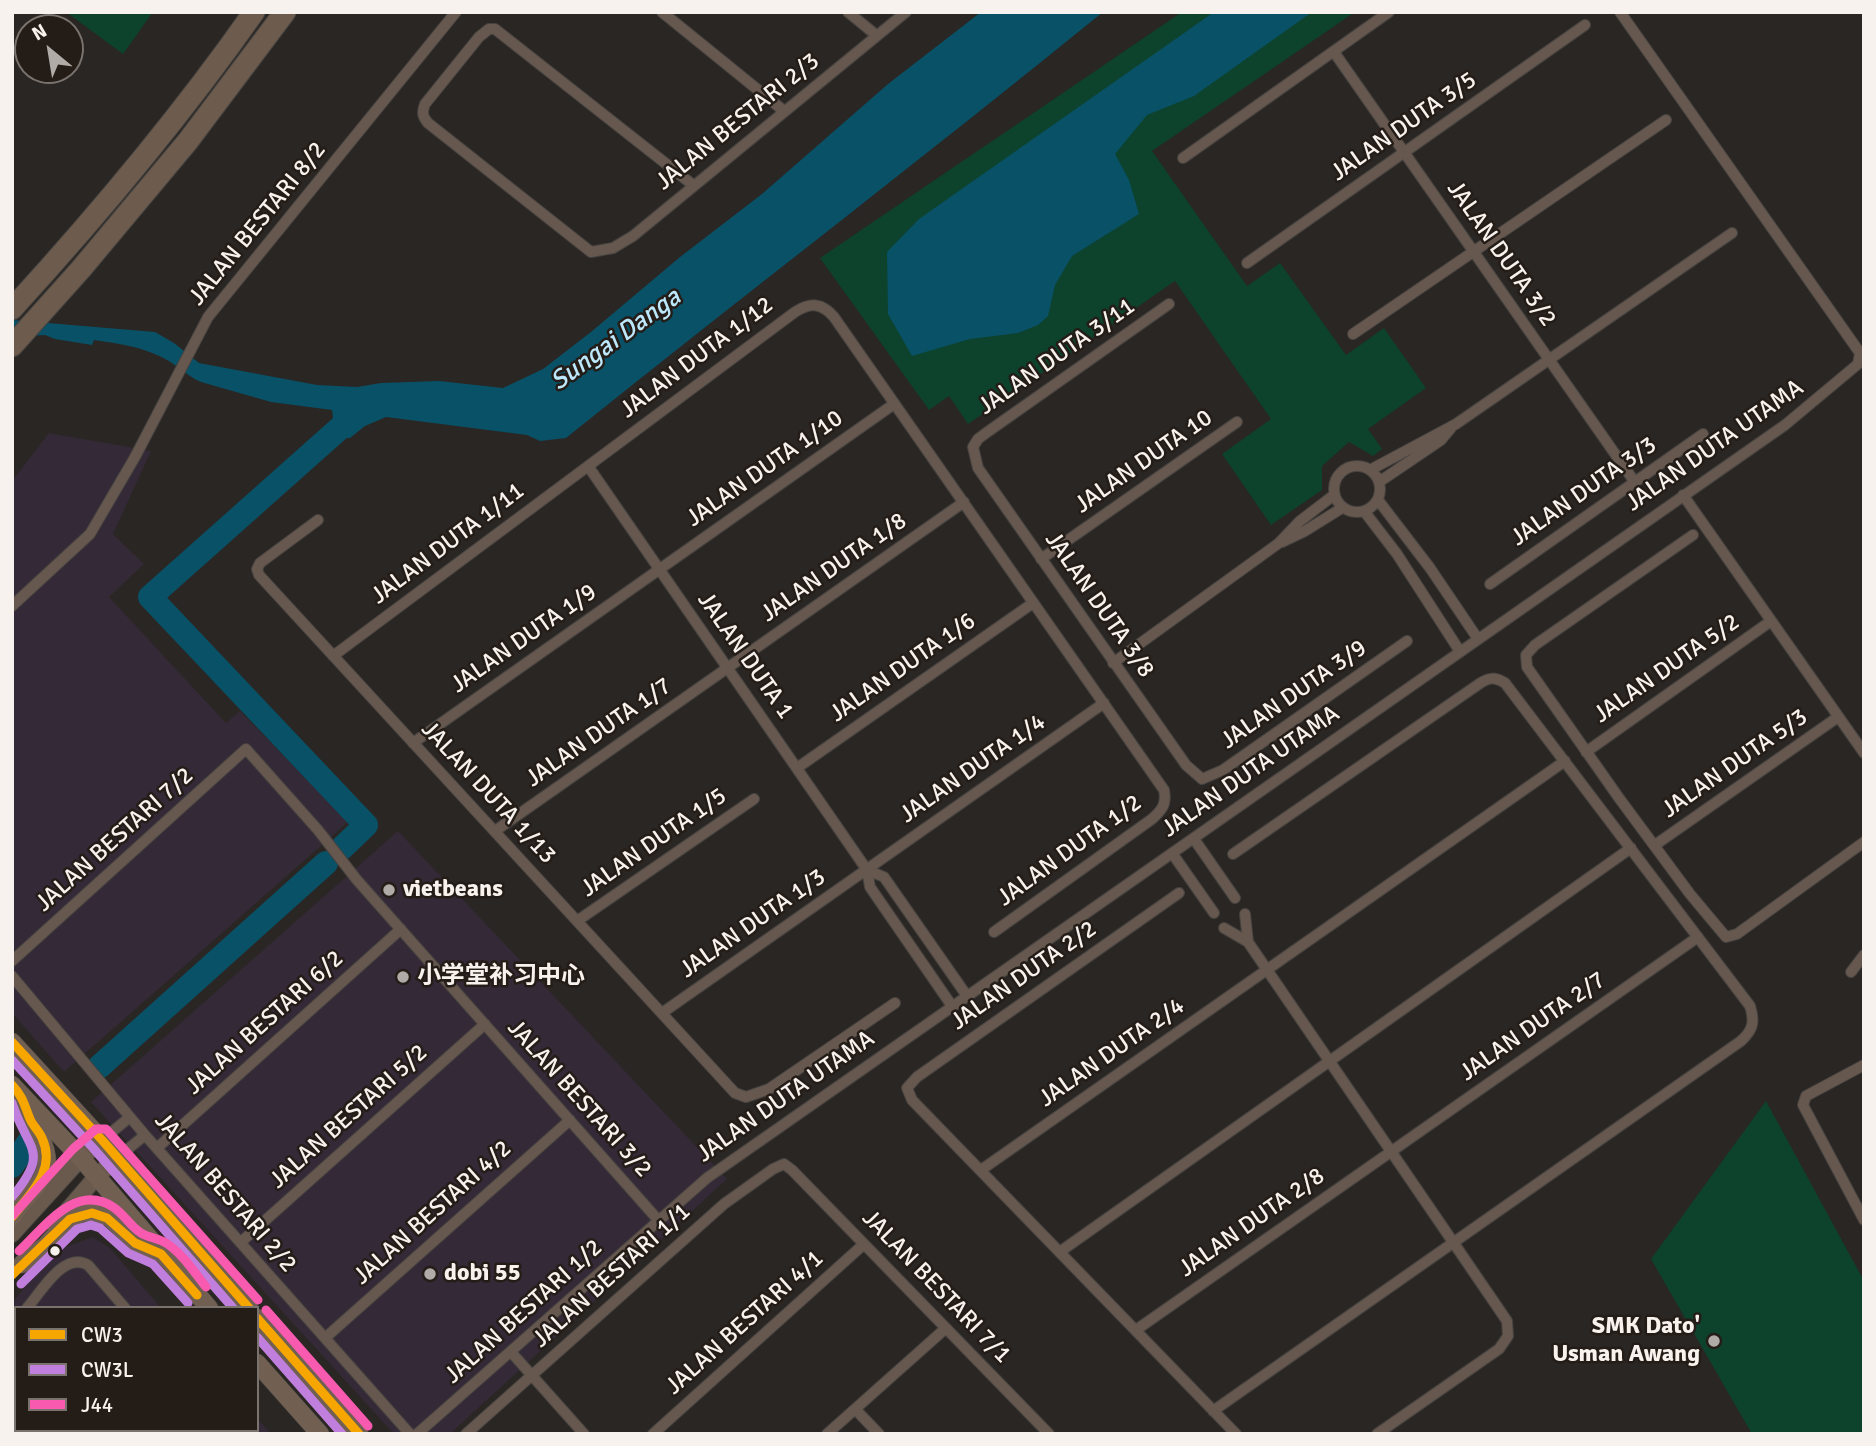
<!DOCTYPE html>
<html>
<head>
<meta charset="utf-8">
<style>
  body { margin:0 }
  #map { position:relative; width:1876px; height:1446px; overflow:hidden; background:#2a2623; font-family:Signika,sans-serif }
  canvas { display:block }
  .frame { position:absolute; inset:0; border:14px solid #f8f2ee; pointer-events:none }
  .legend { position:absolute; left:14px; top:1306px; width:245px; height:126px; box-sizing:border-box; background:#241c17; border:2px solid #79726d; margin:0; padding:9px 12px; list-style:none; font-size:21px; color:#f8f2ee }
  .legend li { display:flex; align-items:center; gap:14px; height:35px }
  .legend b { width:35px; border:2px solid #79726d }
  .north { position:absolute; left:14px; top:14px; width:70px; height:70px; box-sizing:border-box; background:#241c17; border:2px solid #79726d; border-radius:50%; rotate:330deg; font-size:19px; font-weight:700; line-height:28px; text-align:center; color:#f8f2ee }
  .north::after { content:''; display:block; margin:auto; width:24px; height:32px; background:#b0aba7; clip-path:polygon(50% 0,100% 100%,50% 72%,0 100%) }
</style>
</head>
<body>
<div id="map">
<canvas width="1876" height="1446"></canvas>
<div class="frame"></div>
<ul class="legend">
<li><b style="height:9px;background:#f7a600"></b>CW3</li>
<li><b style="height:9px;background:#c07fdc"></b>CW3L</li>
<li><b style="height:9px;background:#f75aaf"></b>J44</li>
</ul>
<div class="north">N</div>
</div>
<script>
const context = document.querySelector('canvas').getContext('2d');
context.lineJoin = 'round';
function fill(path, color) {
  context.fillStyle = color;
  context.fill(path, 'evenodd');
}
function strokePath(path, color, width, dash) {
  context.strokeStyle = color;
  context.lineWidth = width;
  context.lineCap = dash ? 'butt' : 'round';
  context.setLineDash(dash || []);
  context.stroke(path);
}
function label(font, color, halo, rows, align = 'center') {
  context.font = font + ' Signika,"Noto Sans SC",sans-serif';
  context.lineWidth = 5;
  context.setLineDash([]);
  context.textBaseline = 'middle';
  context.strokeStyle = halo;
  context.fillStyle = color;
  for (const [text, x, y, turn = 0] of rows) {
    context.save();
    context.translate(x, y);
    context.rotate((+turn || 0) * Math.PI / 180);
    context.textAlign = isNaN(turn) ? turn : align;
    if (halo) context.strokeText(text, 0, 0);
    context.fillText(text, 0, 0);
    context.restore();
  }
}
const commercial = new Path2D(`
  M49,433L151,451L113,534L144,564L109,597L226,723L240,711L348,822L64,1072L12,1013V481Z
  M398,831L727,1179L450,1434H394L91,1102Z
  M93,1237L110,1248L161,1308H16V1430H257V1418L271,1434H12V1302L57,1250Z`);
const green = new Path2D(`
  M66,12H153L123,54Z
  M1182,12H1355L1152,151L1247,286L1280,263L1346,355L1384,328L1426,388L1368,429L1382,449L1373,456L1349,442L1322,466V490L1271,525L1222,454L1271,419L1175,281L968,424L949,396L929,410L820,258Z
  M1766,1101L1864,1281V1434H1752L1651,1259Z`);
const water = new Path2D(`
  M981,12H1103C926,156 744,295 566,438L540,441L527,435L386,417L365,426L350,438H338L332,442L327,440L324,433L333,418L332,410L271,402L201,382C189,377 180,368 169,361C145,347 121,344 94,340L92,345L55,339L45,335L12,337V320L155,332L174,343L199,363L317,385L357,387L381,383L439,381L503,388L543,369L591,332L680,257L762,194L888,84Z
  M1214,12H1312L1194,96L1147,115L1115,154L1129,180L1139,214L1072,256L1055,285L1048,316L1038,325L1018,333L970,339L912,356L888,314L887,252L919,219Z`);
const river = new Path2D(`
  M342,848L366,825L150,597L350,419
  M99,1067L326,863
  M12,1166L28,1143`);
const street = new Path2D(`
  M662,12L784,111
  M848,12L876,35
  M1334,52L1634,481
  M1183,158L1389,12
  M693,185L495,29H489L479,37L425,104C422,112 422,116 428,123L591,252L613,248L633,236L906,12
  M1247,263L1585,25
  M1169,304L986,433L978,439L973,447L978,468L1186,765L1202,779L1223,770L1407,641
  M1353,334L1666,120
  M1334 489a23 23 0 1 1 46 0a23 23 0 1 1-46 0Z
  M588,466L867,870L870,887L952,1006
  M1370,470L1456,424L1732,233
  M1379,482L1441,440L1451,428
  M1683,495L1864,753
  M1378,500L1430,568L1478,639
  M1364,511L1397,554L1459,650
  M318,520L260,563L257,569L259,575L735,1093L746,1097L769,1089L895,1003
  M1693,535L1535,645L1526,655L1527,667L1619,798L1690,894L1726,937L1737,934L1864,842
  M1282,542L1305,531L1342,508
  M1041,559L1237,422
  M1490,584L1703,434
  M12,606L90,534L135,457L208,317L456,12
  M333,656L795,312C811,302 822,303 834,317L1164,790C1167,804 1162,810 1152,819L994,932
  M1113,663L1279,543L1300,521L1334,495
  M413,743L894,404
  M1586,752L1771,621
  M797,768L1033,603
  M495,831L964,502
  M1194,839L1235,898
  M1655,845L1838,717
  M1172,853L1214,913
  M867,870L884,877L967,996
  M1179,893L917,1077L907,1088L912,1100L1236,1434
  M1245,914L1248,942
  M577,921L754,799
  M1224,928L1248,942L1507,1321L1508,1336L1499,1349L1377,1434
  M12,961L246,749L318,830L357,880L659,1221
  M1851,972L1864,955
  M12,976L145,1135L410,1434
  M662,1013L1104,703
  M1864,1065L1806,1096L1803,1105L1864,1220
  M102,1140L130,1117
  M157,1148L401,929
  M117,1158L145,1135
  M981,1170L1565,761
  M241,1242L485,1024
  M1061,1251L1631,848
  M27,1308C42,1291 64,1251 88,1265L125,1308
  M12,1325L16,1321
  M1136,1330L1698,937
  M325,1338L570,1120
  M511,1352L584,1434
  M855,1409L879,1434
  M1213,1411L1741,1041C1753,1030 1755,1022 1750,1006L1505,683C1495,677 1489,677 1479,684L1233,854
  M236,1430L239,1434
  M88,1434L91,1430
  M417,1434L707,1178L1785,425L1858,364L1860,353L1620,12
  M466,1434L724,1204L773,1169L784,1164L792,1170L1049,1434
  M653,1434L864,1244
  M827,1434L946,1328`);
const secondary = new Path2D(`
  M55,1225L97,1176L117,1158
  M12,1234L81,1158L102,1140`);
const primary = new Path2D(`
  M12,1042L102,1140L249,1308
  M12,1085L81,1158L209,1308
  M12,1217C17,1206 28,1197 36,1187C61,1155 36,1137 26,1107
  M22,1264L46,1245L70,1219L81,1213L95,1212L110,1218L137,1244L159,1252
  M257,1318L359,1434
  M257,1363L320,1434`);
const highway = new Path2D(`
  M12,309C98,215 181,116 254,12
  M12,346L81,269L188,141L285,12`);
const bus1 = new Path2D(`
  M12,1042L102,1140L249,1308
  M12,1085C24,1098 24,1105 30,1119C33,1126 39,1131 42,1138C57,1170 30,1194 12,1217
  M12,1275L70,1219L92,1213L107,1218L135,1243L161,1254L197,1295
  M257,1318L359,1434`);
const bus2 = new Path2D(`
  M12,1060L93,1148L233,1308
  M12,1103C28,1152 51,1150 12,1197
  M21,1284L77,1229L91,1225L100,1228L128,1253L153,1264L188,1303
  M257,1337L342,1434`);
const bus3 = new Path2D(`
  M12,1216L73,1149L96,1129H106L258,1300
  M19,1251C43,1229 75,1182 113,1207C124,1214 130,1226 141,1233C149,1238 158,1238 166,1243C183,1254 194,1272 206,1287
  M266,1310L368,1426`);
const markers = [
  [389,890,7,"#b0aba7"],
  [403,977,7,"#b0aba7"],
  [55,1251,6,"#f8f2ee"],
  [430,1274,7,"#b0aba7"],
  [1714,1341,7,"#b0aba7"]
];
const streetNames = [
  ["JALAN BESTARI 2/3",738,122,-39],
  ["JALAN DUTA 3/5",1404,127,-35],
  ["JALAN BESTARI 8/2",258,224,-51],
  ["JALAN DUTA 3/2",1501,254,55],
  ["JALAN DUTA 3/11",1057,357,-35],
  ["JALAN DUTA 1/12",697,358,-37],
  ["JALAN DUTA UTAMA",1715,446,-35],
  ["JALAN DUTA 10",1144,462,-35],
  ["JALAN DUTA 1/10",765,469,-35],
  ["JALAN DUTA 3/3",1584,492,-35],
  ["JALAN DUTA 1/11",448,544,-37],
  ["JALAN DUTA 1/8",834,568,-35],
  ["JALAN DUTA 3/8",1099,605,55],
  ["JALAN DUTA 1/9",524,639,-35],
  ["JALAN DUTA 1",745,656,55],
  ["JALAN DUTA 1/6",903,668,-35],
  ["JALAN DUTA 5/2",1667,669,-35],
  ["JALAN DUTA 3/9",1294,695,-35],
  ["JALAN DUTA 1/7",599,733,-35],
  ["JALAN DUTA 5/3",1735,764,-35],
  ["JALAN DUTA 1/4",973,769,-35],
  ["JALAN DUTA UTAMA",1251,772,-35],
  ["JALAN DUTA 1/13",488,793,47],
  ["JALAN BESTARI 7/2",115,840,-42],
  ["JALAN DUTA 1/5",654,843,-35],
  ["JALAN DUTA 1/2",1070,851,-36],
  ["JALAN DUTA 1/3",753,924,-35],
  ["JALAN DUTA 2/2",1024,976,-35],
  ["JALAN BESTARI 6/2",265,1023,-42],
  ["JALAN DUTA 2/7",1533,1027,-35],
  ["JALAN DUTA 2/4",1112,1053,-35],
  ["JALAN DUTA UTAMA",786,1097,-35],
  ["JALAN BESTARI 3/2",579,1099,48],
  ["JALAN BESTARI 5/2",349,1117,-42],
  ["JALAN BESTARI 2/2",225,1193,49],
  ["JALAN BESTARI 4/2",433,1213,-42],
  ["JALAN DUTA 2/8",1252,1223,-35],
  ["JALAN BESTARI 1/1",612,1276,-42],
  ["JALAN BESTARI 7/1",936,1287,46],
  ["JALAN BESTARI 1/2",524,1312,-42],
  ["JALAN BESTARI 4/1",745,1323,-42]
];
const poiNames = [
  ["vietbeans",403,890],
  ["小学堂补习中心",417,977],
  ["dobi 55",444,1274],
  ["SMK Dato'",1700,1327,"right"],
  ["Usman Awang",1700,1355,"right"]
];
const waterNames = [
  ["Sungai Danga",616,340,-36]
];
fill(commercial, '#342936');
fill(green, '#0d422d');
fill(water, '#095167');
strokePath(river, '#095167', 24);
strokePath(street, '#464340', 12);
strokePath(secondary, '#464340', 18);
strokePath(primary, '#464340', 19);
strokePath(highway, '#464340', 23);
strokePath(street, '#66584f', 10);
strokePath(secondary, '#6a5a4e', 16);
strokePath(primary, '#716052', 18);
strokePath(highway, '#6d5c4e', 21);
strokePath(bus1, '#f7a600', 9);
strokePath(bus2, '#c07fdc', 9);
strokePath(bus3, '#f75aaf', 9);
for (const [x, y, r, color] of markers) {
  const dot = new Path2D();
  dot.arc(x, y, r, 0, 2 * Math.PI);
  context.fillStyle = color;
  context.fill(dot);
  strokePath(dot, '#241c17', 2.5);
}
label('24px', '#f8f2ee', '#241c17', streetNames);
label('bold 24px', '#f8f2ee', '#241c17', poiNames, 'left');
label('italic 26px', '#bde8fb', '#241c17', waterNames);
</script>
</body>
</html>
